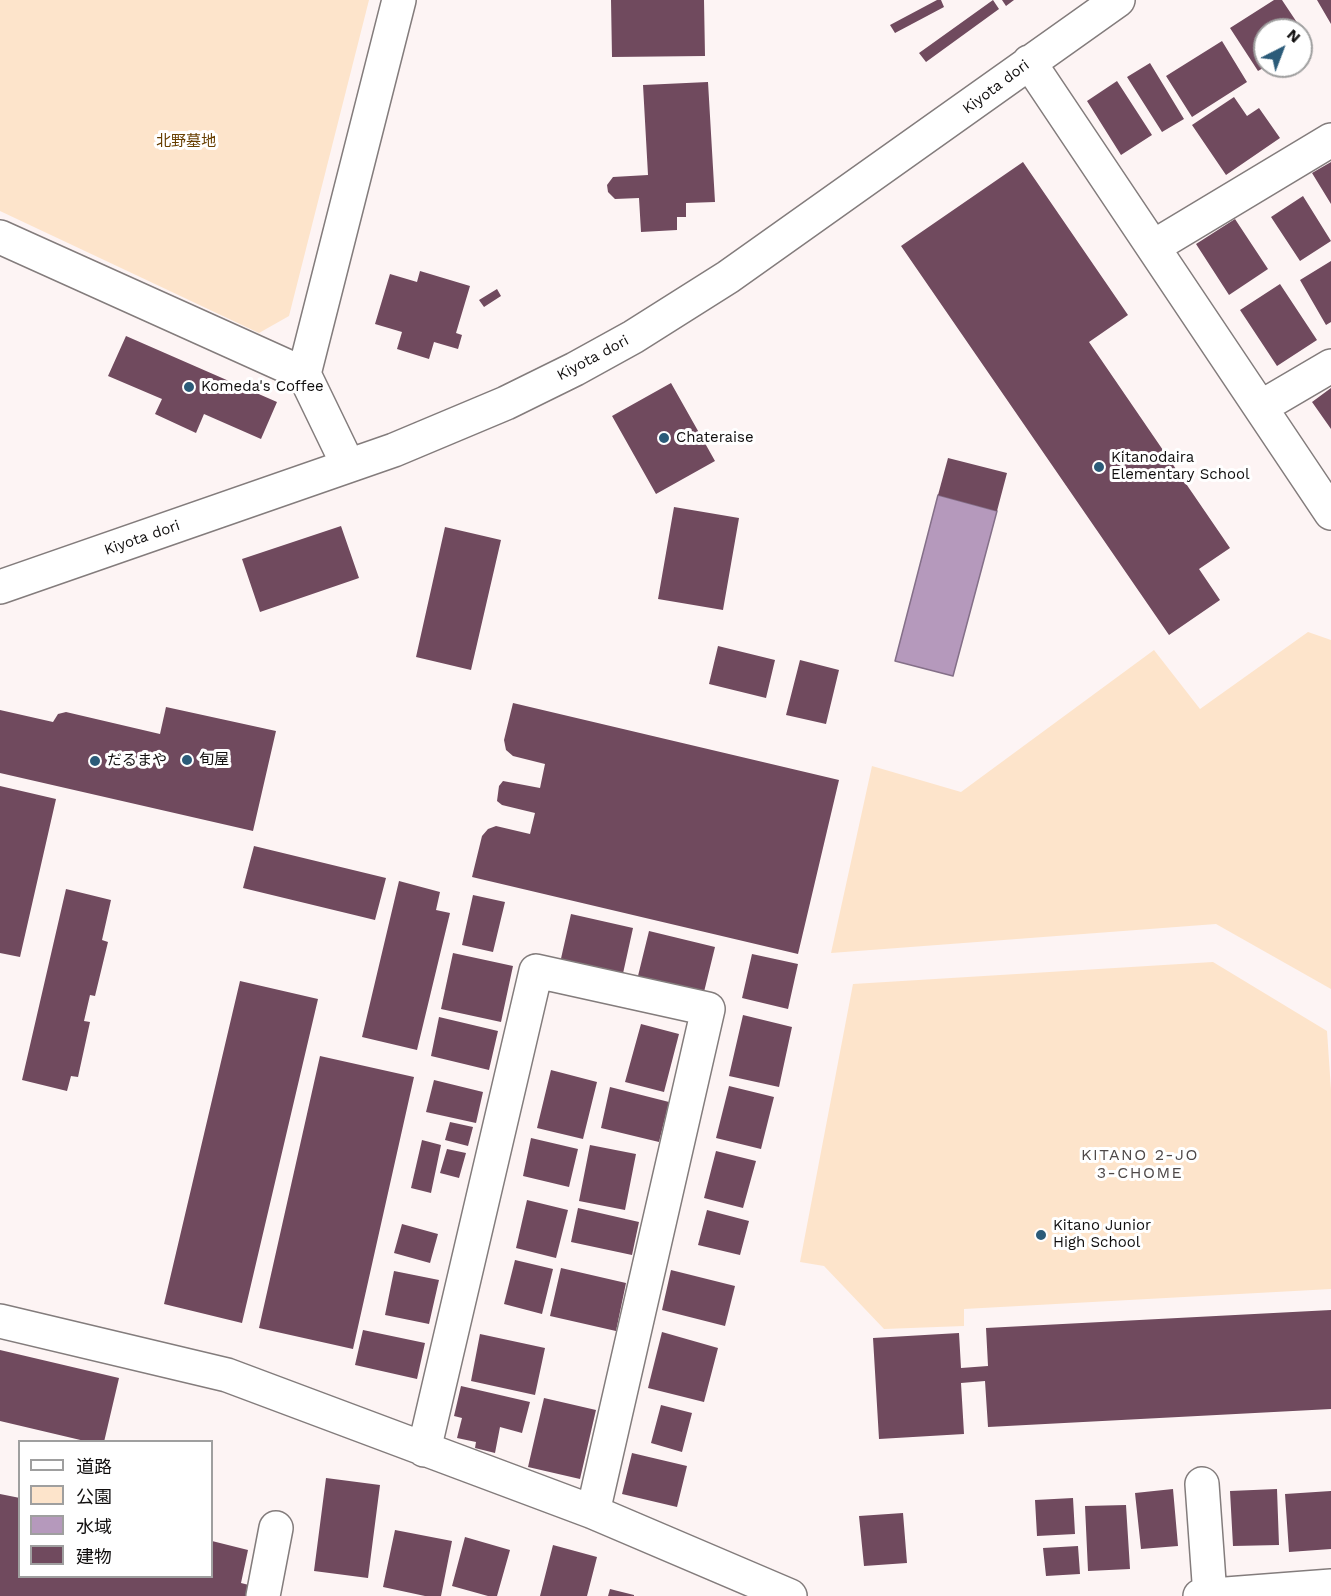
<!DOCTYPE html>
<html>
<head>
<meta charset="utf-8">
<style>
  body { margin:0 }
  #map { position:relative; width:1331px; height:1596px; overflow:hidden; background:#fdf4f4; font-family:"Work Sans","Noto Sans JP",sans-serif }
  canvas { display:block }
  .legend { position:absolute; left:18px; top:1440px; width:195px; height:138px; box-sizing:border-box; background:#fff; border:2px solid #9f9f9f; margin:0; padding:8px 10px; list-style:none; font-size:18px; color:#100e0e }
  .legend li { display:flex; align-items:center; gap:12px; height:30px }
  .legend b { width:30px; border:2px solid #9f9f9f }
  .north { position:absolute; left:1253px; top:18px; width:60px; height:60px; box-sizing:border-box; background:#fff; border:2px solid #9f9f9f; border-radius:50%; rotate:42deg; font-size:16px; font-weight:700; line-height:24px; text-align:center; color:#100e0e }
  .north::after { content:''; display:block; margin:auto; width:21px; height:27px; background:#2b5b79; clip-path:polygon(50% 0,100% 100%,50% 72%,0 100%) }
</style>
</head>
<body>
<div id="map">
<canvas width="1331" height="1596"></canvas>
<ul class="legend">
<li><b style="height:8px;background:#fff"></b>道路</li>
<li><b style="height:16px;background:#fde4cb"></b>公園</li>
<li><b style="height:16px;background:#b599bc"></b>水域</li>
<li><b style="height:16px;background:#704a5e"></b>建物</li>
</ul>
<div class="north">N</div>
</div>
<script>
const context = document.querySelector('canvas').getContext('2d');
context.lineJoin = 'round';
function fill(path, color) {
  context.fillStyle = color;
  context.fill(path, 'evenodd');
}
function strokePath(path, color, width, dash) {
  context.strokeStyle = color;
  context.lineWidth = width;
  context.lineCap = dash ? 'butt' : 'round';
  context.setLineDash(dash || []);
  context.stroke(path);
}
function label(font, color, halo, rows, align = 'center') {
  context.font = font + ' "Work Sans","Noto Sans JP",sans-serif';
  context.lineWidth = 6;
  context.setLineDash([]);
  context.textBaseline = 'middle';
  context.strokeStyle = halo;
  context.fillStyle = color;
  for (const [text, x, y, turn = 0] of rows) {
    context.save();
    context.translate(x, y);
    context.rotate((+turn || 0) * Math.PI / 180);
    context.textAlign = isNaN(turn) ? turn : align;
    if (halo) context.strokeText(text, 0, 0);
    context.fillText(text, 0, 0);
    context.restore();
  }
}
const green = new Path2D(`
  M0,0H369L289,316L259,333L0,211Z
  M1308,632L1331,640V989L1216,924L831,953L872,766L961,792L1154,650L1200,709Z
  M1213,962L1327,1031L1331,1090V1289L964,1309V1326L884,1329L824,1266L800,1262L853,984Z`);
const water = new Path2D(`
  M938,495L997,511L953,676L895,661Z`);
const building = new Path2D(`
  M611,0H704L705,56L612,57Z
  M937,0H941L944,7L895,33L890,25Z
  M993,0L999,9L926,62L919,53Z
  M1002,0H1014L1006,6Z
  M1274,0H1282L1308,39L1301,44V30H1265V67L1258,71L1230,28Z
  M1317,0H1331V24Z
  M1222,41L1247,82L1192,117L1166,76Z
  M1150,63L1184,119L1162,132L1127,77Z
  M1117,81L1152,135L1121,155L1087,101Z
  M708,82L715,202L686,203V217H677V230L641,232L639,198L615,199L608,192L607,185L613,177L648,175L643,85Z
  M1234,97L1247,116L1259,108L1280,138L1226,175L1192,125Z
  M1023,162L1128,315L1089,342L1230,548L1199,569L1220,600L1169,635L901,246Z
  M1331,162V204L1312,173Z
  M1303,196L1331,241L1300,261L1271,217Z
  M1235,219L1268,269L1229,295L1196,244Z
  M1331,261V322L1326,325L1300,280Z
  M420,271L470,286L456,333L462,335L458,349L434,342L429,359L397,349L402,332L375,324L390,274L417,282Z
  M1280,284L1317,340L1277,366L1240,310Z
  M497,289L501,296L484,307L479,300Z
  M126,336L277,402L261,439L204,414L196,433L155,414L162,399L108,376Z
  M671,383L715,461L656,494L612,416Z
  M1331,388V429L1312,402Z
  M948,458L1007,473L997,511L938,495Z
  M674,507L739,518L723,610L658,599Z
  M341,526L359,578L260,612L242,559Z
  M445,527L501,540L471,670L416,657Z
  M718,646L775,660L766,698L709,684Z
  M800,660L839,670L826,724L786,715Z
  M513,703L839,780L798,954L472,877L482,836L488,829L496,826L530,834L535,813L502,805L497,801L499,786L503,781L540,788L545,764L513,756L506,750L504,740Z
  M166,707L276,731L253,831L0,773V710L53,722L58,714L66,712L160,734Z
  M0,786L56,799L20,957L0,953Z
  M254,846L386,878L375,920L243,888Z
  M399,881L440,892L436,910L450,913L417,1050L362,1037Z
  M66,889L111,900L102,940L108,942L95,996L90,995L84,1021L90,1022L78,1077L71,1076L67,1091L22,1080Z
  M473,895L505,902L493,952L462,945Z
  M571,914L633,928L622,978L560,963Z
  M649,931L715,947L703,996L637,980Z
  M453,953L513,966L501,1022L441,1009Z
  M752,954L798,964L788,1009L742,998Z
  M240,981L318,999L242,1323L164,1304Z
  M743,1015L792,1027L779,1087L729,1076Z
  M439,1017L498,1031L489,1070L431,1056Z
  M641,1024L679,1034L664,1092L625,1082Z
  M320,1056L414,1077L353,1349L259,1328Z
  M551,1070L597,1082L583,1139L537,1128Z
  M434,1080L483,1092L476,1123L426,1112Z
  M729,1086L774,1097L761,1149L716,1138Z
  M610,1087L669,1102L659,1142L601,1128Z
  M450,1122L473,1127L468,1146L445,1140Z
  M531,1138L578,1149L569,1187L523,1176Z
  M422,1140L441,1145L431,1193L411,1188Z
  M590,1145L636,1154L625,1210L579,1201Z
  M447,1149L466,1153L459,1178L440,1173Z
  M716,1151L756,1161L743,1208L704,1198Z
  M527,1200L568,1210L556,1258L516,1248Z
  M578,1208L639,1222L632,1255L571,1242Z
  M707,1210L749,1221L740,1255L698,1245Z
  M402,1224L438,1234L430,1263L394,1253Z
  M515,1260L553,1269L542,1314L504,1304Z
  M561,1268L626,1283L616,1331L550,1316Z
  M671,1270L735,1286L725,1326L662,1310Z
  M394,1271L439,1280L429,1324L385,1315Z
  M1331,1310V1409L988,1427L985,1381L961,1383L964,1434L879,1439L873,1338L959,1333L961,1368L988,1366L986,1328Z
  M363,1330L425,1343L417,1379L355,1365Z
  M662,1332L718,1348L704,1402L648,1388Z
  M480,1334L545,1348L535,1395L471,1381Z
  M0,1350L119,1378L104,1442H89L0,1421Z
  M461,1386L530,1402L522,1433L500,1427L495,1453L475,1448L476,1442L457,1438L462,1418L454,1416Z
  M544,1398L596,1410L580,1479L528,1467Z
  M661,1405L692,1413L682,1452L651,1443Z
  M632,1453L687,1466L677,1507L622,1494Z
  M326,1478L380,1485L368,1578L314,1571Z
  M1173,1489L1178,1546L1141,1549L1135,1493Z
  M1277,1489L1279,1545L1233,1546L1230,1491Z
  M1331,1491V1549L1289,1552L1285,1494Z
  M0,1494L20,1498V1576H212V1541L248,1550L241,1583L249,1585L246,1596H0Z
  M1073,1498L1075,1534L1037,1536L1035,1500Z
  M1126,1505L1130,1569L1088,1571L1085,1506Z
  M903,1513L907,1563L864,1566L859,1516Z
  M395,1530L452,1541L441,1596H425L383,1587Z
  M465,1537L510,1550L497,1596H488L452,1586Z
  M553,1545L597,1557L587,1596H540Z
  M1078,1546L1080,1574L1046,1576L1043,1548Z
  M610,1589L634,1595V1596H608Z`);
const minor = new Path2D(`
  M1029,62L1331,513
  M0,237L304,374L348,465
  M1153,247L1331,140
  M304,374L399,0
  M1261,407L1331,366
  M0,587L394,450L506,403L575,369L633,337L728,277L1118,0
  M0,1321L227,1375L593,1512L790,1596
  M424,1450L536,971L708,1009L593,1512
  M1202,1484L1210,1596
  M263,1596L276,1528
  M1200,1596L1331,1586`);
const markers = [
  [189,387,6,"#2b5b79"],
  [664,438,6,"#2b5b79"],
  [1099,467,6,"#2b5b79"],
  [187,760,6,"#2b5b79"],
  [95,761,6,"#2b5b79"],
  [1041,1235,6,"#2b5b79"]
];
const streetNames = [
  ["Kiyota dori",996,87,-37],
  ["Kiyota dori",593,358,-28],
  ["Kiyota dori",142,538,-19]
];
const parkNames = [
  ["北野墓地",186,142]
];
const poiNames = [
  ["Komeda's Coffee",201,387],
  ["Chateraise",676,438],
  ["Kitanodaira",1111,458],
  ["Elementary School",1111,475],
  ["旬屋",199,760],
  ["だるまや",107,761],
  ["Kitano Junior",1053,1226],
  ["High School",1053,1243]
];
const neighbourhoodNames = [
  ["KITANO 2-JO",1140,1155],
  ["3-CHOME",1140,1173]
];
fill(green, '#fde4cb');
fill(water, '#b599bc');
strokePath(water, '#846f88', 1.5);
fill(building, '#704a5e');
strokePath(minor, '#837c7c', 36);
strokePath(minor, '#fff', 33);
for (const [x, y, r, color] of markers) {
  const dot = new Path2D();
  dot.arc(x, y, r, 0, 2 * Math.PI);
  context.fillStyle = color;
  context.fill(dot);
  strokePath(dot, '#fff', 2);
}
label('15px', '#100e0e', '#fff', streetNames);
label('15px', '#673e00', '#fff', parkNames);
label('15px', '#100e0e', '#fff', poiNames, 'left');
context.letterSpacing = '1.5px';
label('16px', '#4e4848', '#fff', neighbourhoodNames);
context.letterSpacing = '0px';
</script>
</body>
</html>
